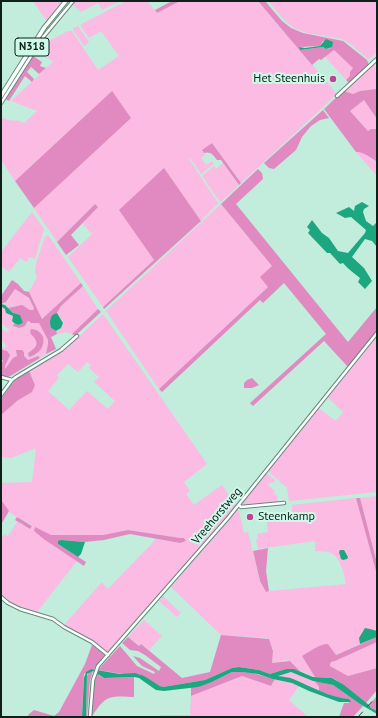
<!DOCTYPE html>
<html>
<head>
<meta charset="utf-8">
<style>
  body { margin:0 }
  #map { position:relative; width:378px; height:718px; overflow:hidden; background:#c2ecdb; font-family:"PT Sans",sans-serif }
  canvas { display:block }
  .frame { position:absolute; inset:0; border:2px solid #0f1f19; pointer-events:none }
</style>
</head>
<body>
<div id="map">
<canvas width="378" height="718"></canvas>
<div class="frame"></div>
</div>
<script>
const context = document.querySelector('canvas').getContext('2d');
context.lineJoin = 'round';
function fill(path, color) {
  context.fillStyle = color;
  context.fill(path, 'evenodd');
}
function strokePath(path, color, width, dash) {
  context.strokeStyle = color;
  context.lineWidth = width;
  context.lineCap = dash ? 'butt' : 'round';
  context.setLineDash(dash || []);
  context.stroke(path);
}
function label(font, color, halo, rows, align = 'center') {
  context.font = font + ' "PT Sans",sans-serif';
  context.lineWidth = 4;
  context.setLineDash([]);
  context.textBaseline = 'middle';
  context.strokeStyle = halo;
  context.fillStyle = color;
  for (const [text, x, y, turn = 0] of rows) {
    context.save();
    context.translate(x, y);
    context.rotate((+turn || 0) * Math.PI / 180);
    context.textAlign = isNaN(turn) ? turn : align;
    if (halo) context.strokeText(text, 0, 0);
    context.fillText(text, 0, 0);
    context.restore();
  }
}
const green = new Path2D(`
  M33,1H62L47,21Z
  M75,1H120L102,10L98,3L81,12L72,4Z
  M126,1H147L157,13L180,1H258L337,94L241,183L212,143L202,151L205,155L201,158L206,165L212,161L214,164L201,174L190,158L189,159L218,203L201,221L164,169L120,210L154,260L103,307L68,257L93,233H91L83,224L95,204L57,242L34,208L116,131L112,91L15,181L1,160V117C11,123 14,118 24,123L37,111L11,101L53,62L37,49L44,39L51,40L68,31H72L98,70L119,56L101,31L89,38L80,25Z
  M268,1H346L350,4L348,1H377V52L371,58L368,59L352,45L342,39L307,33L294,28L284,20Z
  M78,26L89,42L84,46L73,30V28Z
  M334,49L353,68L350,76L346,80L325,57Z
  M373,63L376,67L375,71L377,73V90L360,91L353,94L347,92L344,90Z
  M364,100L377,119V129H371L368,131L350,111Z
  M360,151L377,162V176L356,152Z
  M223,163L239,185L221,202L217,198L202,176L214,166L216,169Z
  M221,204L272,266L268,287L159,389L106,311Z
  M32,212L44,229L35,259L29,257L27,262L20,258L9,272L1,266V252Z
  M48,235L81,283L42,319L29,292L36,279L37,276L35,273L36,263L45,237Z
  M83,286L98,309L72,334L66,332L57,334L56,331H58L63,324V322L57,313L61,306Z
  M16,289C25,296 31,297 34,309L30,310C24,306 14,305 8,308L4,304L8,301L14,290Z
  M1,306L5,309L6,313L13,316L12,321L14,327L18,328L25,326L27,321L31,323H39L48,340V344L46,354L40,358L38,356L28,360L24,356V352L21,349L17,356L5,369L6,350L1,349V347L4,348L7,347L1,339V328L6,332L10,330L1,323ZM34,336L44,344L36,355L29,357L28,353C34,350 36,347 37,340Z
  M103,314L207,464L184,482L190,491L186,494L194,505L222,485L236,506L205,543L107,653C94,641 78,635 64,625L102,582L108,589L156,539L180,543L186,541L184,538H180L128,530L103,535H51L46,533L45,540L77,561L37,612L16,606L1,594V541L4,534L8,536L17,522L30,529L32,525C21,519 4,513 1,499C0,495 1,488 1,483L32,482L36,448L11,458L1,457V415C11,402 29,398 35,385L29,371L68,347ZM87,362L91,365L89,368L99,377L94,382L115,401L108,409L87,391L69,410L48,391L59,378L57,375L68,364L78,372Z
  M375,337L377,339V492L289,501L287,488L268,471L318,408L336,421L343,412L327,397Z
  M266,473L275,480L273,483L271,482L268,485L275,491L274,494L277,495L278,503L242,506L243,502Z
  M377,496V563L360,498Z
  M356,498L377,575V631L375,630L359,642L360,644L358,645L335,655L329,645C319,644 311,651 303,656L315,677L300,671L292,662L285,660L280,662L272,663L273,649L267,638L221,635L171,587L237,510L239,511L244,533L248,532L260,581L266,592L269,591L346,584C344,574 341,555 328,552C324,551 320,551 315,551V541L258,549L256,540L258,539L257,534L268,532L266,515L292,512V505Z
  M163,596L181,613L177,617L159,601Z
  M144,620L162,636L149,650L141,644L139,646L128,637Z
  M377,642V668L348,676L329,665L331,662L335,661Z
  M288,672C291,672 314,680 316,682C319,684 319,688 319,691L293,679L278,676Z
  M242,676L271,686L275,679L287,681L299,686L289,700L307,716V717H160V715H190L191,696Z`);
const forest = new Path2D(`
  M172,1H180L157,13L155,10Z
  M258,1H265L282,21L291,28L303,33L343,41L367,60L369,65L349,83L346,80L350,76V72L353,68L334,50L321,60L319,59L312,65ZM323,41L331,48L326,49L323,47L300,50L299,47L320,46Z
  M33,56L42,62L40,66L46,68L39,74L31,67L27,72L34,79L32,82L25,76L9,101L5,99Z
  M376,89L377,119L364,100L350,111L368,131L371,129H377V162C372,158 362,151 356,152L324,109L344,90L347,92L353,94L360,91Z
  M112,91L131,118L34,208L15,181Z
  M323,110L329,118L320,120L311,126L302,137L296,150L274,169L269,168L264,163Z
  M212,143L241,183L239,185L221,160H217C213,155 211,151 204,153L202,150Z
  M164,168L201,221L104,309L103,307L154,260L119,210Z
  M258,169L262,173L263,179L236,204L348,342L377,307V331L348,367L324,341L253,406L250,403L326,334L284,283L263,303L260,300L162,392L159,389L268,287L260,277L272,266L221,204Z
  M95,204L98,207L71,235L79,245L66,255L57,242Z
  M12,280L18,284L24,291L29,292L42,319L81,283L83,286L61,306L57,313H56L50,325L51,328L56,331L57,334L51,337L56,349L46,354L48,344V340L39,323H31L29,321L27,322L25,326L19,328L13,326L14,323L18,325L23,323L8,308L22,305L30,310H33L34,308L29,298L15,289L6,302L1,304V296Z
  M98,309L101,312L75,336L72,334Z
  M31,329C50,331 46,353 29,357L28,353C39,346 39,342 30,333Z
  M1,349L7,351L10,355L5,366V369L13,358L17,356L16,350H22L24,352V356L28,360L38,356L40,358L12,375L8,377L1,376V364L3,361L1,357Z
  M29,371L35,385L32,392L17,401L1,415V399L13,381Z
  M252,378L259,385L252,388H244V383L247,380Z
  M356,498H360L377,563V575Z
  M1,500L9,511L2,523L1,522Z
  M17,517L32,526L30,529L15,520Z
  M35,527L51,535H103L128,530L180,538H184L186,541L180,543L130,534L104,540L85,542L61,540L58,544L86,562L84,566L45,540L34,531Z
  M268,548L266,571L269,591L266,592L260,581L253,551Z
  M221,635L269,639L273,651L272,663L290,661L300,671L286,669L270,674L259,670L239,667L232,668L205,680L163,687L160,686L138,674H123L98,670L120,646L137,666L154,674L155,672L142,666L133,656L140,658L159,671L161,667L145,655L138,651L130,650L122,643L128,637L139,646L141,644L182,678L210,672Z
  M377,637V642L335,661L331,662L330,664V666L348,676L377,668V690L366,703L336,680L332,678L315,677L302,656C311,651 319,644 328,644L336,655Z
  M92,645L105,655L94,669H91L84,674L82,717H27L29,714L34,710L54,716L59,712L85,664Z
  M93,671L90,680L87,717H86L87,676L89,672Z
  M97,672L100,676L104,678L134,677V697C124,697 111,694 103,702C98,706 95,713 91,717L93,679Z
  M232,672H249L275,679L271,686L242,676L191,696V687L212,682Z
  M315,681L333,685L363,706L353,717H339L344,703H349V699L338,698L319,691V687Z
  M377,696V711L371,708L369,705Z`);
const water = new Path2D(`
  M326,39L333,42L332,47L326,49L323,47L300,50L299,47L305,48L320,46Z
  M362,202L369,206L364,209L363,212L366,221L373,226L377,222V247L372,241L365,239L352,257L364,268L372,281L365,289L358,282L360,278C354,273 348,269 343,263L340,264L330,253H327L308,233L310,230L307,227L312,220L322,233L329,238L338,251L348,253L365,233L366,230L351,217L345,218L336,213L349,207L354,211L355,206Z
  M1,304L5,305L13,313L20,315L23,323L18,325L14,323L12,321L13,316L6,313L5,309L2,307Z
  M57,313L63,323L61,328L56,331L51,328C49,322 50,314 57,313Z
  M61,540L85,542L81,554L78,557L58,544V541Z
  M340,550H344L348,557L347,559L343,560L341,559L339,552Z
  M365,628L370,629L377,631V637L360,644L359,638Z
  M239,667L259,670L270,674L286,669H294L313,677L332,678L344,685L369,705L371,708L377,711V714L360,704L333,685L313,681L291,672L278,676C283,677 289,677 293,679C312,687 329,697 349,699L351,702H339L309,691L292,683L273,679L258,674L243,672H232L212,682L198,687L164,691L156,690L139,678L134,677L104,678L93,671L87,674L86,716L82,717L84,678L86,672L91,669L120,674L135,673L144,676L160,686L163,687L205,680L232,668Z`);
const minor = new Path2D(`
  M337,96L377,59
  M1,103L44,36L73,1
  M1,377L12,380
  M1,395L12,380L16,377L61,350L77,336
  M239,505L241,507L284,503
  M1,597L8,603L20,609L53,619L64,627L92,642L108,655
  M90,717L93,680L98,666L228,518L377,333`);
const primary = new Path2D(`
  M1,96L44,28L66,1`);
const rail = new Path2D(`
  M358,717L377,696`);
const markers = [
  [333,79,4,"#bd4498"],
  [250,517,4,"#bd4498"]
];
const shields = [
  [32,47,34]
];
const shieldNames = [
  ["N318",32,47]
];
const poiNames = [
  ["Het Steenhuis",325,79],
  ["Steenkamp",258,517,"left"]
];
const streetNames = [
  ["Vreehorstweg",217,516,-50]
];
fill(green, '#fbbbe3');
fill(forest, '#e08ac1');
fill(water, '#1da781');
strokePath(minor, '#648a7b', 4.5);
strokePath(primary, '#648a7b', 5.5);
strokePath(minor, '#fff', 2.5);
strokePath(primary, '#fff', 3.5);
strokePath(rail, '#30453d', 1, [7, 7]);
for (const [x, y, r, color] of markers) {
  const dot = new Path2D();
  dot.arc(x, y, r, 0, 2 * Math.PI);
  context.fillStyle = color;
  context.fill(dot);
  strokePath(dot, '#cff9e8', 1.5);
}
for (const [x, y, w] of shields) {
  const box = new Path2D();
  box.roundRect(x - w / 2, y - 9, w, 18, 3);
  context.fillStyle = '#cff9e8';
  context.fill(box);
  strokePath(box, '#0f1f19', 1);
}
label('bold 11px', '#0f1f19', null, shieldNames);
label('12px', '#0f1f19', '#cff9e8', poiNames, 'right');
label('12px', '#0f1f19', '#cff9e8', streetNames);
</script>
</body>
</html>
